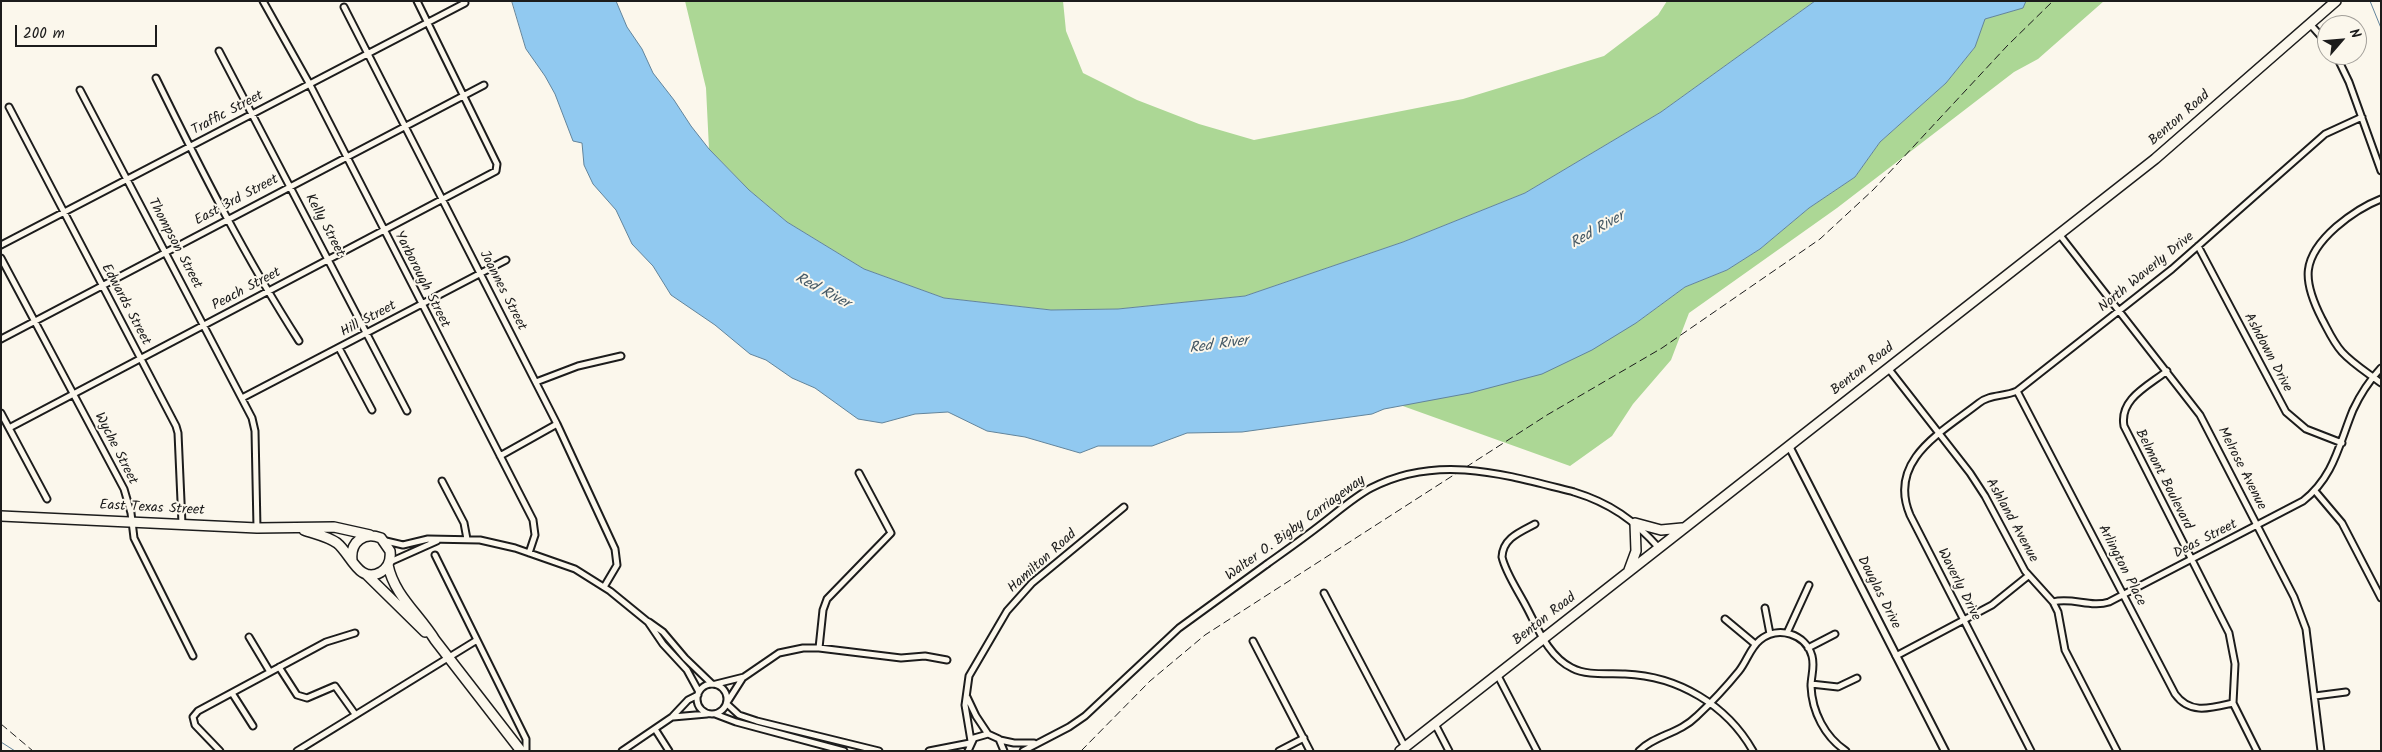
<!DOCTYPE html>
<html>
<head>
<meta charset="utf-8">
<style>
  body { margin:0 }
  #map { position:relative; width:2382px; height:752px; overflow:hidden; background:#fbf7ec; font-family:Kalam,sans-serif }
  canvas { display:block }
  .frame { position:absolute; inset:0; border:2px solid #1c1c1c; pointer-events:none }
  .north { position:absolute; left:2317px; top:15px; width:50px; height:50px; box-sizing:border-box; background:#fbf7ec; border:1px solid #a29f99; border-radius:50%; rotate:63deg; font-size:14px; font-weight:700; line-height:20px; text-align:center; color:#1c1c1c }
  .north::after { content:''; display:block; margin:auto; width:18px; height:22px; background:#1c1c1c; clip-path:polygon(50% 0,100% 100%,50% 72%,0 100%) }
  .scale { position:absolute; left:15px; top:25px; width:142px; height:22px; box-sizing:border-box; border:2px solid #1c1c1c; border-top:0; padding-left:6px; font-size:15px; line-height:18px; white-space:nowrap; color:#1c1c1c; -webkit-text-stroke:4px #fbf7ec; paint-order:stroke }
</style>
</head>
<body>
<div id="map">
<canvas width="2382" height="752"></canvas>
<div class="frame"></div>
<div class="north">N</div>
<div class="scale">200 m</div>
</div>
<script>
const context = document.querySelector('canvas').getContext('2d');
context.lineJoin = 'round';
function fill(path, color) {
  context.fillStyle = color;
  context.fill(path, 'evenodd');
}
function strokePath(path, color, width, dash) {
  context.strokeStyle = color;
  context.lineWidth = width;
  context.lineCap = dash ? 'butt' : 'round';
  context.setLineDash(dash || []);
  context.stroke(path);
}
function label(font, color, halo, rows, align = 'center') {
  context.font = font + ' Kalam,sans-serif';
  context.lineWidth = 4;
  context.setLineDash([]);
  context.textBaseline = 'middle';
  context.strokeStyle = halo;
  context.fillStyle = color;
  for (const [text, x, y, turn = 0] of rows) {
    context.save();
    context.translate(x, y);
    context.rotate((+turn || 0) * Math.PI / 180);
    context.textAlign = isNaN(turn) ? turn : align;
    if (halo) context.strokeText(text, 0, 0);
    context.fillText(text, 0, 0);
    context.restore();
  }
}
const green = new Path2D(`
  M685,1H1063L1066,31L1083,73L1137,100L1199,124L1254,140L1463,99L1604,56L1658,15L1667,1H1815L1661,112L1525,193L1403,242L1245,296L1118,309L1051,310L944,298L864,269L787,222L749,190L709,149L706,88Z
  M2026,1H2104L2038,59L2014,72L1837,208L1689,313L1671,360L1633,404L1612,436L1570,466L1400,405L1636,323L1685,287L1727,270L1760,249L1809,208L1855,177L1880,142L1946,83L1975,47L1984,19L2022,8Z`);
const water = new Path2D(`
  M512,1H616L627,27L642,49L653,73L674,100L691,126L709,149L749,190L787,222L864,269L944,298L1051,310L1118,309L1245,296L1403,242L1525,193L1661,112L1815,1H2026L2023,8L1985,19L1975,47L1946,83L1880,142L1855,177L1809,208L1760,249L1727,270L1685,287L1636,323L1592,350L1542,374L1470,393L1384,409L1372,414L1242,432L1187,433L1152,446H1098L1080,453L1025,437L987,431L948,412L915,414L882,423L858,419L815,388L792,378L766,360L750,354L715,325L671,295L653,266L632,244L616,210L593,184L584,165L582,143L573,141L555,94L545,76L526,49Z`);
const stream = new Path2D(`
  M2370,1L2381,28
  M1,742L15,751`);
const minor = new Path2D(`
  M263,1L309,83L533,520L535,535L529,553
  M344,7L557,424L615,549L617,565L604,587
  M2310,24L2327,43
  M219,51L407,411
  M2336,55L2349,82L2381,171
  M156,78C200,168 245,257 299,341
  M80,90L252,418L255,431L257,528
  M9,107L176,426L178,433L182,524
  M2381,199C2363,206 2350,215 2336,227C2301,258 2302,280 2322,319C2328,330 2333,342 2342,352C2353,364 2368,373 2381,383
  M2059,234L2200,415L2294,597L2306,629L2321,751
  M1,245L465,3
  M2198,246L2286,412L2306,429L2342,443
  M1,258L124,489L131,513L134,538L193,656
  M1,339L484,85
  M339,348L372,410
  M1888,368L1970,473L1985,496L2025,571L2053,602L2058,612L2065,650L2117,751
  M2167,371C2148,386 2119,399 2124,426L2229,633L2235,664L2233,703L2257,751
  M536,382L578,366L621,356
  M2017,391L2175,694C2190,715 2211,708 2233,703
  M242,398L506,260
  M1,413L47,499
  M9,428L496,171L497,164L417,1
  M500,456L557,424
  M442,481L464,523L467,539
  M2315,491L2342,523L2381,598
  M1574,492C1610,503 1634,520 1659,548
  M1535,524C1520,532 1503,538 1502,557C1506,574 1519,592 1527,608C1538,629 1549,657 1572,668C1587,676 1608,673 1625,674C1678,676 1727,705 1753,751
  M386,541L403,545L428,539L480,540L515,548L575,569L610,591L648,622L663,644L687,670L699,692
  M435,555L526,739V751
  M390,562L437,541
  M1324,593L1405,747
  M2053,602C2072,597 2091,608 2109,602L2303,501C2334,477 2339,444 2353,410C2360,395 2369,381 2381,368
  M1765,608L1770,634
  M1725,619L1755,644
  M649,622L663,632L685,658L712,684
  M1787,633L1809,585
  M249,637L270,672
  M1253,641L1310,751
  M819,648L823,610L827,599L891,533L859,473
  M1808,648L1835,634
  M1896,656L1992,605L2028,576
  M279,667L297,695L307,698L335,686L355,714
  M1497,674L1537,751
  M697 699a15 15 0 1 1 30 0a15 15 0 1 1-30 0Z
  M716,684L744,677L779,653L803,648H819L901,658L925,656L947,660
  M1811,684L1838,687L1857,678
  M232,693L253,726
  M2315,696L2346,692
  M967,697L976,716L988,734
  M728,701L742,679
  M727,704L739,715L757,721L879,751
  M715,714L736,722L844,751
  M673,717L707,714
  M1435,724L1449,751
  M655,729L669,751
  M1000,740L1014,743H1034
  M971,741L965,705L969,676L1007,611L1032,583L1124,507
  M220,751L195,725L193,717L198,711L326,642L355,633
  M297,751L477,640
  M622,751L672,717L688,700L698,695
  M929,751L970,743
  M968,751L974,738L988,734L999,739L1004,751
  M1023,751L1069,727L1085,716L1179,628L1267,564
  M1279,751L1304,738
  M1639,751C1655,735 1679,734 1697,716C1712,702 1726,687 1739,671C1747,661 1750,648 1760,640C1778,625 1806,634 1812,656C1815,667 1811,676 1811,686C1812,712 1825,737 1846,751
  M2031,751L1910,515C1887,460 1942,432 1979,403C1990,394 2004,397 2017,391L2172,269L2325,134L2362,117`);
const tertiary = new Path2D(`
  M1789,446L1945,751`);
const primary = new Path2D(`
  M1,516L257,528L334,527L370,535
  M304,530C315,534 327,536 337,543C351,554 359,585 381,572C389,567 391,559 390,551L381,538C364,531 350,542 352,560
  M388,565C394,595 419,614 435,640L521,751
  M1629,570L1636,551L1635,523L1661,530L1682,528
  M366,574L425,632
  M1400,751L2155,159L2336,1`);
const rail = new Path2D(`
  M1,724L33,751
  M1081,751L1150,681L1205,635L1547,415L1662,348L1820,239L1873,190L2007,46L2053,1`);
const minorBridge = new Path2D(`
  M1267,564C1288,549 1308,535 1328,519C1342,508 1356,496 1371,488C1438,453 1507,475 1574,492`);
const streetNames = [
  ["Traffic Street",228,114,-28],
  ["Benton Road",2180,119,-41],
  ["East 3rd Street",237,201,-28],
  ["Kelly Street",324,226,62],
  ["Thompson Street",174,244,62],
  ["North Waverly Drive",2147,273,-39],
  ["Yarborough Street",421,280,63],
  ["Peach Street",247,290,-28],
  ["Joannes Street",502,291,63],
  ["Edwards Street",125,305,62],
  ["Hill Street",369,320,-28],
  ["Ashdown Drive",2267,353,62],
  ["Benton Road",1863,370,-38],
  ["Wyche Street",115,449,63],
  ["Melrose Avenue",2241,469,63],
  ["Belmont Boulevard",2163,480,63],
  ["East Texas Street",152,509,3],
  ["Ashland Avenue",2011,521,61],
  ["Walter O. Bigby Carriageway",1296,529,-36],
  ["Deas Street",2206,540,-27],
  ["Hamilton Road",1043,562,-42],
  ["Arlington Place",2121,566,63],
  ["Waverly Drive",1958,585,63],
  ["Douglas Drive",1878,593,63],
  ["Benton Road",1545,620,-38]
];
const waterNames = [
  ["Red River",1598,231,-30],
  ["Red River",822,292,28],
  ["Red River",1219,346,-8]
];
fill(green, '#acd795');
fill(water, '#91c9f0');
strokePath(water, '#62849b', 1);
strokePath(stream, '#62849b', 1);
strokePath(minor, '#1c1c1c', 9);
strokePath(tertiary, '#1c1c1c', 10);
strokePath(primary, '#1c1c1c', 12);
strokePath(minor, '#fbf7ec', 5);
strokePath(tertiary, '#fbf7ec', 6);
strokePath(primary, '#fbf7ec', 9);
strokePath(rail, '#1c1c1c', 1, [8, 4]);
strokePath(minorBridge, '#1c1c1c', 9, []);
strokePath(minorBridge, '#fbf7ec', 5);
label('14px', '#1c1c1c', '#fbf7ec', streetNames);
label('italic 15px', '#455966', '#fbf7ec', waterNames);
</script>
</body>
</html>
